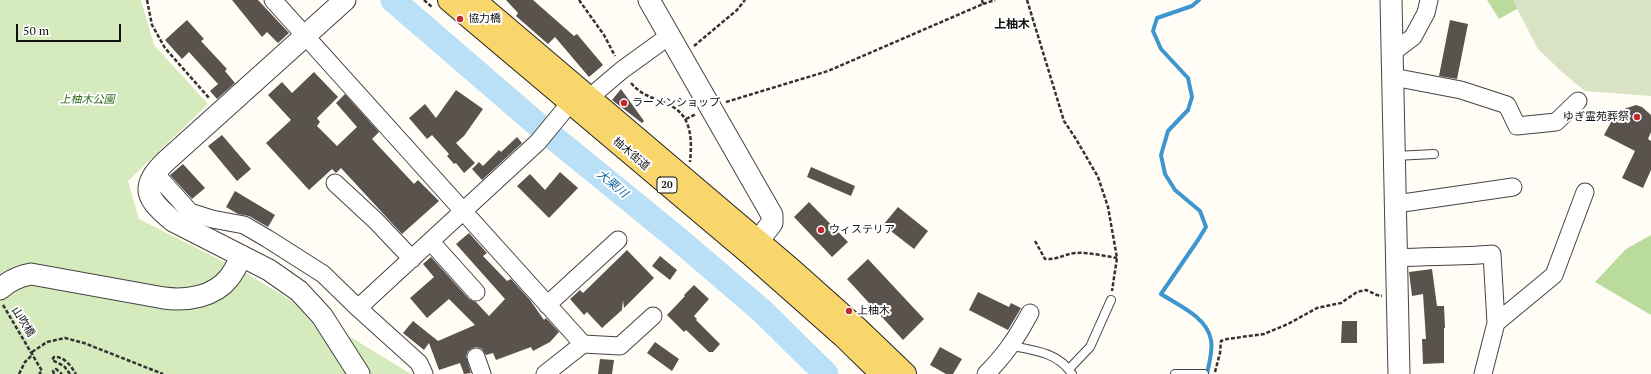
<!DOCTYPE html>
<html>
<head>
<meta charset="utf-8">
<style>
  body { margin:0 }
  #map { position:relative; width:1651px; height:374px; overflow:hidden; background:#fffdf5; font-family:"PT Serif",serif }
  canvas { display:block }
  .scale { position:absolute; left:16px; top:24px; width:105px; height:18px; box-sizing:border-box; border:2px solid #111; border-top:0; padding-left:5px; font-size:12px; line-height:14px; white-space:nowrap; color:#111; -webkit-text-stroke:3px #fff; paint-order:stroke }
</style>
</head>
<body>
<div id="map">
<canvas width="1651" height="374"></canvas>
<div class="scale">50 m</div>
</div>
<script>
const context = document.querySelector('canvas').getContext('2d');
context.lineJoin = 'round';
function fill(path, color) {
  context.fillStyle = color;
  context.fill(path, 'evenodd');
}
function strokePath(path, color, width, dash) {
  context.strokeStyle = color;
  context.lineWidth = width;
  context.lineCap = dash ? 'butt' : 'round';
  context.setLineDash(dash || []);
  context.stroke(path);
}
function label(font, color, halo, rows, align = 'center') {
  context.font = font + ' "PT Serif","Noto Sans JP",serif';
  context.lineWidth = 4;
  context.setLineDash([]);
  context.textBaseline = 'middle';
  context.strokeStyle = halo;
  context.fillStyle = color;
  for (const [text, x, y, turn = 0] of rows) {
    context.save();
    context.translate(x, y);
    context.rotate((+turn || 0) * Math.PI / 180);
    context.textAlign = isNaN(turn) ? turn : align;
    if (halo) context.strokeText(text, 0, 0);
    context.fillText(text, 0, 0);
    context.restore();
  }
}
const green = new Path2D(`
  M0,0H141L154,45L208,104L128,181L139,219L246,273L411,374H0Z`);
const forest = new Path2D(`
  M1487,0H1533L1499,19Z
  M1651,235V315L1595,282L1626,249Z`);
const cemetery = new Path2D(`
  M1514,0H1651V96L1585,91L1563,73L1538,49L1513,1Z`);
const stream = new Path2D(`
  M1199,0L1192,6L1157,18L1153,31L1161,49L1188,78L1192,97L1188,110L1168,131L1161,155L1165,174L1175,190L1200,211L1206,227L1198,240L1161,294C1178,305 1207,317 1211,340C1213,350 1209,364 1207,374`);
const river = new Path2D(`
  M393,0L538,125L678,239L761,310L826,374`);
const building = new Path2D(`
  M232,0H258L289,33L278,43L267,32L262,37Z
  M506,0H533L574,36L577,34L603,65L589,77L555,37L548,44L516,16L518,13Z
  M187,20L204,39L201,41L227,69L225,71L235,83L217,99L210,91L218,84L189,52L182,59L165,40Z
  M1450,20L1468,24L1457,79L1439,76Z
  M314,72L338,97L317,118L320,122L317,126L337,146L357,127L336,103L345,94L379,132L372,139L414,184L418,180L439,201L402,234L341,168L336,173L332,169L309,190L266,143L291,120L268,95L282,82L292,93Z
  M621,89L644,121L642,123L612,100Z
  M456,90L483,109L464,136L456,143L475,163L464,173L456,163L454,164L447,156L449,154L432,135L427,139L409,118L425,104L436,118Z
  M1636,105L1642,107L1651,115V132L1648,139L1651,141V170L1643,188L1622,178L1635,151L1604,135L1616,113L1619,114L1624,109Z
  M222,135L251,169L237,181L208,146Z
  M517,137L522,143L482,180L472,169L479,162L483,166L499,150L501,152Z
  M183,164L205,188L192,199L170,175Z
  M811,167L855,186L851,196L807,177Z
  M560,172L578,188L549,218L517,186L530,174L545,190Z
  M235,191L275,215L268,227L249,216L238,214L226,207Z
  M809,202L848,242L832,257L794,217Z
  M898,207L928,231L914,249L883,225Z
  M469,233L487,253L483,256L507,281L511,279L530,300L544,320L546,318L559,332L550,342L533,351L531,347L496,360L493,353L486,355L482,349L477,347L472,348L468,351L466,356L471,373L464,374L460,363L439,370L429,343L424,350L403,333L413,321L438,341L475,325L449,299L427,318L410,298L434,277L423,264L431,257L469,299L476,302L489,316L505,299L456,244Z
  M627,250L654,278L624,308L623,300L622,310L602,328L587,312L584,315L570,299L580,290L583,293Z
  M660,256L677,270L670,280L652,266Z
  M868,259L924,319L903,340L847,279Z
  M1432,269L1437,306H1444L1445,328H1444V363L1423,364L1422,339H1426L1423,294L1412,296L1409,272Z
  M694,285L709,299L694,316L697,319L696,320L720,344L713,352H709L686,330L684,332L667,315L685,296L684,295Z
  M978,292L1009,307L1011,303L1021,308L1008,330L969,310Z
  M1342,321H1357V343H1341Z
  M655,342L679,359L672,371L647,353Z
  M940,347L962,359L953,374H946L930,365Z
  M600,359L614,360L612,374H598Z`);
const path = new Path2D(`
  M147,0L152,25L165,48L210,99
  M424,0L432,7
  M579,0L604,35L615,56
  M1027,0L1064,121L1076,139L1098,177L1108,207L1117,258L1112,291
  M983,4L995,0
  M694,46L737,10L745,0
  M631,83C645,99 656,97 673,107C692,118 692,141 690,162
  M726,102L828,71L983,4L982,0
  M686,119L696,114
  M1035,241L1045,259C1059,260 1063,254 1076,253C1089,252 1104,256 1117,258
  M3,305L42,371L39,374
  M32,352L47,342L65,338L84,343L163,374
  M1215,372L1220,353L1221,341L1227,339L1264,334L1288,324L1317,308L1341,303L1357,292L1366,290L1377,295L1382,296
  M19,374L25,362L33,354
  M54,374L53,371L56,369L62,374
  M70,374L64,366L52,360L54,357C64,356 71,366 76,374`);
const service = new Path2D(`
  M1395,156L1434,154
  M1012,346C1034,350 1059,353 1072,374
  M1069,369L1090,347L1111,300
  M1175,374H1204`);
const minor = new Path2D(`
  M273,0L583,344L620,346L653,316
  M1393,52L1413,37L1426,13L1429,0
  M1393,77L1461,90L1507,105L1517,126L1556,122L1578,101
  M589,98L622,70L669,36
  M154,172L190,212L212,219L244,225L268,239L323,274L358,308L419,363L424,374
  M335,183L376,221L412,259
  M1396,204L1513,187
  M431,242L476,292
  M1397,258C1429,256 1460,257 1492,254L1496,323
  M547,305L618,240
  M358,308L538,142L570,103
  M476,357L482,374
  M545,374L583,344
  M986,374C1006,354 1017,337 1030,313
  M1483,374L1496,323L1554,275L1585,192`);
const tertiary = new Path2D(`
  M345,0L165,162C138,188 148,200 173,221L269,270L299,291L322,316L359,374
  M649,0L772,215V223L749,253
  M1391,0L1399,374
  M0,289C9,281 20,276 31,274L164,298C187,301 214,297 229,278C234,272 238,263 242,256`);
const primary = new Path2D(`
  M449,0L749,253L844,337L882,374
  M474,0L792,270L857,328L905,374`);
const markers = [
  [460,19,4,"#c4262e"],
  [624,103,4,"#c4262e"],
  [1637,117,4,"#c4262e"],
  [821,230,4,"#c4262e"],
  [849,311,4,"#c4262e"]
];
const shields = [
  [667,185,20]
];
const shieldNames = [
  ["20",667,185]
];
const poiNames = [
  ["協力橋",468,19],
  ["ラーメンショップ",632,103],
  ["ゆぎ霊苑葬祭",1629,117,"right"],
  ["ウィステリア",829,230],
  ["上柚木",857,311]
];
const parkNames = [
  ["上柚木公園",87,100]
];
const streetNames = [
  ["柚木街道",631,154,40],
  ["山吹橋",23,322,58]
];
const neighbourhoodNames = [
  ["上柚木",1012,25]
];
const waterNames = [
  ["大栗川",612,184,40]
];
fill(green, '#d5ebbd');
fill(forest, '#b9dc9c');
fill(cemetery, '#d9e3c4');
strokePath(stream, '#3f96cf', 4);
strokePath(river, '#b9e0f7', 25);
fill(building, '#5a524d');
strokePath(service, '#444', 10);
strokePath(minor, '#444', 19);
strokePath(tertiary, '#444', 23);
strokePath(primary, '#222', 24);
strokePath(path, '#333', 2.5, [4, 2]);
strokePath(service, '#fff', 8);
strokePath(minor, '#fff', 17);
strokePath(tertiary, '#fff', 21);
strokePath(primary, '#f9d66b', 22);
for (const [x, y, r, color] of markers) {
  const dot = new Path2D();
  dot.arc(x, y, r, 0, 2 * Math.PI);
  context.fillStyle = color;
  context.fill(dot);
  strokePath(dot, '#fff', 1.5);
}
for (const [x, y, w] of shields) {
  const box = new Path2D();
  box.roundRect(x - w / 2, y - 8, w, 16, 3);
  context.fillStyle = '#fff';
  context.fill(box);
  strokePath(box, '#111', 1);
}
label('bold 10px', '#111', null, shieldNames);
label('11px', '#111', '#fff', poiNames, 'left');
label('italic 11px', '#2f6b1f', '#fff', parkNames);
label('11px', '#111', '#fff', streetNames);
label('bold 12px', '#111', '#fff', neighbourhoodNames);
label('italic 12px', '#1768a6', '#fff', waterNames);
</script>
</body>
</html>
